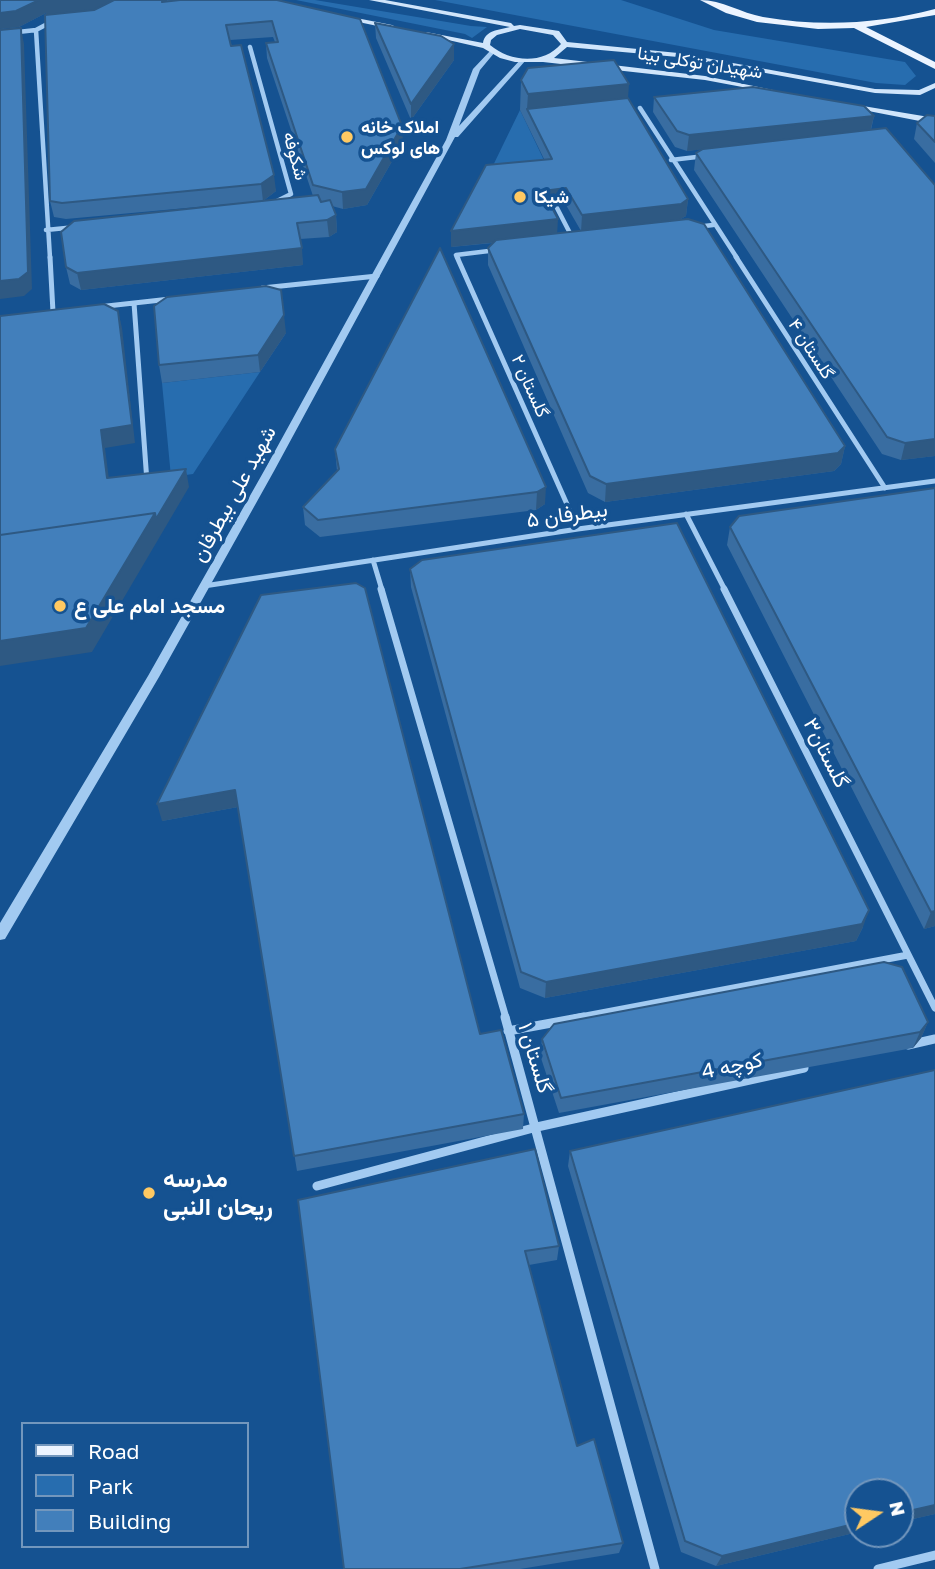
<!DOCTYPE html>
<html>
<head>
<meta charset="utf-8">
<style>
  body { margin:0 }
  #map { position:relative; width:935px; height:1569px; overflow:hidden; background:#155291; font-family:"Golos Text",sans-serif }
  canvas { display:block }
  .legend { position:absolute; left:21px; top:1422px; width:228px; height:126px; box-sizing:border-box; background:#155291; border:2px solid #7397bd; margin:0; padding:9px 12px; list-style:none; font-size:21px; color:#fff }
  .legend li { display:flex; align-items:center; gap:14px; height:35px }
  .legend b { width:35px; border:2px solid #7397bd }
  .north { position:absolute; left:844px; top:1478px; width:70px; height:70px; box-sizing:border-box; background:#155291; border:2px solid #7397bd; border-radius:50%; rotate:77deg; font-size:19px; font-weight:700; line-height:28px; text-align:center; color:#fff }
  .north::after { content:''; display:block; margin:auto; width:24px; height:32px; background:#ffc962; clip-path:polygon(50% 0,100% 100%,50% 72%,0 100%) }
</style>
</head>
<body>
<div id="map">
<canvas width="935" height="1569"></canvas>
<ul class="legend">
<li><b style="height:9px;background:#ecf4ff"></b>Road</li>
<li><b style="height:19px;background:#276daf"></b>Park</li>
<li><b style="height:19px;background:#427fbb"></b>Building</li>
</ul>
<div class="north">N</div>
</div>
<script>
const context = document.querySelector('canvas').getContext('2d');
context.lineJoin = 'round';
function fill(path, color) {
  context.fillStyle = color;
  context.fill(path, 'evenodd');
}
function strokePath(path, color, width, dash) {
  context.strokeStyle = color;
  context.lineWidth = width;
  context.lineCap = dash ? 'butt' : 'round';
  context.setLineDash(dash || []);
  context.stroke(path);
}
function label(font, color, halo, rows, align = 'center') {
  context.font = font + ' "Golos Text",Vazirmatn,sans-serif';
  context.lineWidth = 7;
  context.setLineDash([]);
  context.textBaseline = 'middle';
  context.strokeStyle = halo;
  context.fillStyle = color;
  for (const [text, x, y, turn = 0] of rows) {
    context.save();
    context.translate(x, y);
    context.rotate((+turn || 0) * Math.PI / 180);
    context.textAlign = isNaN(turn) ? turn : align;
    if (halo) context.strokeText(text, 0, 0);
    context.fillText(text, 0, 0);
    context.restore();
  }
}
const green = new Path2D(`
  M296,0H315L471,26L487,27L472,38L465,34Z
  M435,0H621L714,30L905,62L916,76L905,85L876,83Z
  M520,110L551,175L485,182Z
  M260,372L193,474L171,477L162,383Z`);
const minorFar3 = new Path2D(`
  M36,30L50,258
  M0,34L36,30L51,22
  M250,47L291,194L275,202
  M640,108L737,258
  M671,160L705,156
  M557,208L573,239
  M696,227L713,225
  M46,230L76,227
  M458,258L456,255L497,250`);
const minorFar2 = new Path2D(`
  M50,257L53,312
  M457,257L578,529
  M736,257L885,488
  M262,288L377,276
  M134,303L147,482
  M98,307L170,299
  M686,514L725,590
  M373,560L382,590
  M204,586L578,529L935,481`);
const minorFar1 = new Path2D(`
  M381,589L506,1018
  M724,589L935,1008
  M575,1018L908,955`);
const minor = new Path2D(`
  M505,1017L655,1569
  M508,1031L584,1017
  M908,1045L935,1039
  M317,1186L537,1127L804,1068
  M878,1569L935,1555`);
const tertiary = new Path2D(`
  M490,51L495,52L480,70L459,126L521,59L526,60L458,137H455L274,471L159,677L5,939L0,940V923L148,676L264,471L446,140L473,69Z`);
const secondary = new Path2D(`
  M369,0H385L511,23L514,26L520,25L559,31L567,42L678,53L875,89L919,90L935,83V88L920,95L875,93L678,57L567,47L554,58L705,76L773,90L769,92L705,80L543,62H515L500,58L483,48L422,34L426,32L483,43C485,30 499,30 510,27ZM520,29L553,35L561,44C543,65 510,62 490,45L491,40L497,35Z
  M341,15L392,25L396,27L392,29L344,19H341Z
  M845,103L935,118V124L848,107H845Z`);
const primary = new Path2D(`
  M700,0C722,0 741,13 763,17C821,27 878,24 935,9V15L866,27L935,62V69L854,28L818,29L757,22L726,13Z`);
const wall = new Path2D(`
  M0,0H277L403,142L367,205L343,209L332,206L336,215L337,232L329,237L300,239L303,265L81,290L70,284L66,267L313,196L267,58L266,43L275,42L273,37L230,40L276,191L263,201L66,219L54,217L50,201L46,13L19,27L0,29Z
  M375,23L454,60L411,120L376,38Z
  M521,80L628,98L688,199L686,216L679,220L845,446L841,464L834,471L605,502L588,493L488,265V248L493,243L451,247L544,159L520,110ZM566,205L581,231L557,234L551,206Z
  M654,97L874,116L871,130L935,185V456L901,460L882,454L694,170L696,153L702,149L687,151L675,147L653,112Z
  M935,116V163L914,139L917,123Z
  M440,248L545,504L536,510L320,537L305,525L303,507L337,471L335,449Z
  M286,333L260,372L162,383L159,365Z
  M935,488V926L924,929L727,545L730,527Z
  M410,569L863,927L856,941L545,998L520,988L411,587Z
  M261,595L480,1034L524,1114L523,1129L297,1171L238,807L162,821Z
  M928,1022L921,1038L913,1048L559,1113L540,1055L542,1039Z
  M935,1070V1514L900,1522L858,1492V1532L716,1566L681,1552L568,1166L570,1151Z
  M298,1200L559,1246L557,1260L529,1265L577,1446L623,1543L619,1553L520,1569H344Z`);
const shadedWall = new Path2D(`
  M39,0H147L49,30L46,13L19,27L0,29V13Z
  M21,28L24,44L32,289L24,296L0,299V281Z
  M454,44V60L411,120V104Z
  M629,84L627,114L527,109L528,94Z
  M874,116L870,132L687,151L689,135Z
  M402,126L403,142L367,205L343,209L342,192Z
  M274,175L276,191L263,201L261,184Z
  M566,188V205L543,207V191Z
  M688,199L686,216L679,220L581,232L582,215Z
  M336,215L337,232L329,237L327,220Z
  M558,219L557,236L451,247V231Z
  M302,248L303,265L81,290L77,273Z
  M118,311L122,328L135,443L105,448L111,495L107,478L101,430Z
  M284,315L286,333L260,372L258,355Z
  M935,439V456L901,460L905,443Z
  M845,446L841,464L834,471L605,502L606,484Z
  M186,469L189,487L92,652L0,666V641L155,513Z
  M546,487L545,504L536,510L537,492Z
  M235,790L238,807L162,821L157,804Z
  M869,910L863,927L856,941L545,998L546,982Z
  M935,911V926L924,929L931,912Z
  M928,1022L921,1038L913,1048L920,1032Z
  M935,1505V1514L900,1522V1513Z
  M858,1523V1532L716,1566L722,1556Z`);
const building = new Path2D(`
  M0,0H39L16,11L0,13Z
  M114,0H166L162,2L180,0H277L360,19L402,126L366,189L342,192L313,185L266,43L278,42L272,21L226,25L231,46L241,45L274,175L261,184L62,203L50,201L45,15L94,10Z
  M375,23L441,36L454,44L411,104Z
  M21,28L28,272L19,279L0,281V30Z
  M614,60L629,84L528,94L521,80L528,68Z
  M753,87L864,106L874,116L689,135L677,131L654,97Z
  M628,98L688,199L681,204L582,215L566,188L543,191L558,219L451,231L486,165L552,159L527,109Z
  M927,115L935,116V142L917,123Z
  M886,128L935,185V439L905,443L887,437L696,153L703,149Z
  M318,195L321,202L330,200L336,215L327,220L297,223L302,248L77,273L66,267L61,232L74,221Z
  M688,219L704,224L845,446L838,453L606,484L590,476L488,248L496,240Z
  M440,248L546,487L537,492L318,520L303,507L339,469L335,449Z
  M266,286L281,290L284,315L258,355L159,365L154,306L167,297Z
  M104,304L118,311L132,425L101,430L107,478L186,469L156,519L155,513L0,535V316Z
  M935,488V911L931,912L730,527L739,516Z
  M155,513L86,628L0,641V535Z
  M677,523L869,910L862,924L546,982L521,972L410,569L422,560Z
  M356,583L365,588L480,1034L501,1030L524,1114L294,1156L235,790L157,804L261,595Z
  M884,962L902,967L928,1022L920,1032L561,1098L542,1039L554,1024Z
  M935,1070V1505L900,1513V1492H858V1523L722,1556L685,1541L570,1151Z
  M535,1149L559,1246L525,1251L577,1446L594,1439L623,1543L460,1569H344L298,1200Z`);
const markers = [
  [347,137,7,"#ffc962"],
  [520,197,7,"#ffc962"],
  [60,606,7,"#ffc962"],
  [149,1193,7,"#ffc962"]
];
const farStreetnames = [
  ["شهیدان توکلی بینا",700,63,9],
  ["شکوفه",295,156,75],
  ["گلستان ۴",811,349,57],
  ["گلستان ۲",530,386,66]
];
const farPoinames = [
  ["املاک خانه",361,127],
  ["های لوکس",361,148],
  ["شیکا",534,197]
];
const streetNames = [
  ["شهید علی بیطرفان",234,494,-61],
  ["بیطرفان ۵",567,515,-8],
  ["گلستان۳",826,753,63],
  ["گلستان ۱",535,1058,73],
  ["کوچه 4",732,1066,-12]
];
const poiNames = [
  ["مسجد امام علی ع",74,606]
];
const nearPoinames = [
  ["مدرسه",163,1179],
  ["ریحان النبی",163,1207]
];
fill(green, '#276daf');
strokePath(minorFar3, '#a2caf1', 4.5);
strokePath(minorFar2, '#a2caf1', 5);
strokePath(minorFar1, '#a2caf1', 7);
strokePath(minor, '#a2caf1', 9);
fill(tertiary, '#a2caf1');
fill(secondary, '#d0e5fb');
fill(primary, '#ecf4ff');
fill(wall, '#396da1');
fill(shadedWall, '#2e5983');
fill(building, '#427fbb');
strokePath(building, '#2e5983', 2);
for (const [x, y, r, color] of markers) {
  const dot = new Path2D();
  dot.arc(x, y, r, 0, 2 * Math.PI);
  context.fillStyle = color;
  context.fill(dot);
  strokePath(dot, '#155291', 2.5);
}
label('18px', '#fff', '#155291', farStreetnames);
label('bold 18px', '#fff', '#155291', farPoinames, 'left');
label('21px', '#fff', '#155291', streetNames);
label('bold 21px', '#fff', '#155291', poiNames, 'left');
label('bold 24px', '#fff', '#155291', nearPoinames, 'left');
</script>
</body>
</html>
